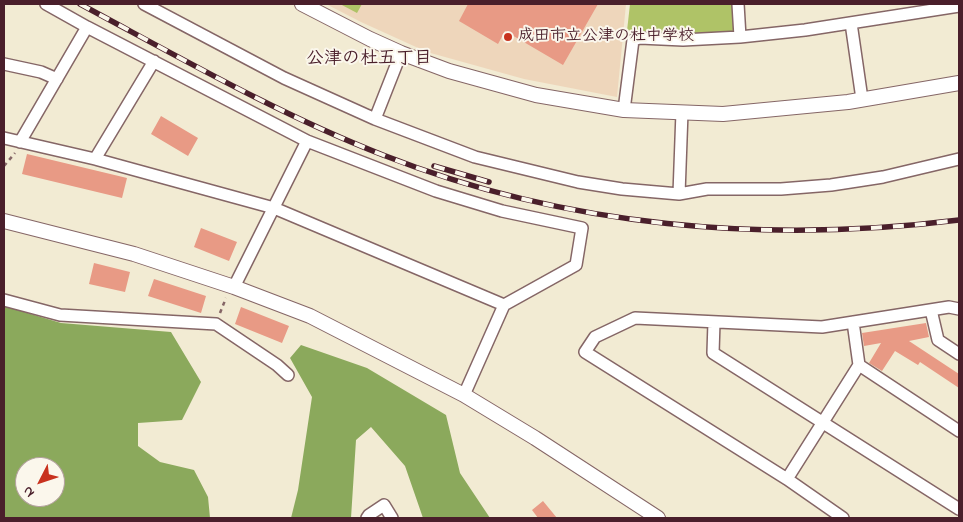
<!DOCTYPE html>
<html>
<head>
<meta charset="utf-8">
<style>
  body { margin:0 }
  #map { position:relative; width:963px; height:522px; overflow:hidden; background:#f2ebd3; font-family:"Indie Flower",sans-serif }
  canvas { display:block }
  .frame { position:absolute; inset:0; border:5px solid #4a1f2b; pointer-events:none }
  .north { position:absolute; left:15px; top:457px; width:50px; height:50px; box-sizing:border-box; background:#fbf7ec; border:1px solid #b4a19f; border-radius:50%; rotate:229deg; font-size:14px; font-weight:700; line-height:20px; text-align:center; color:#4a1f2b }
  .north::after { content:''; display:block; margin:auto; width:18px; height:22px; background:#c8321e; clip-path:polygon(50% 0,100% 100%,50% 72%,0 100%) }
</style>
</head>
<body>
<div id="map">
<canvas width="963" height="522"></canvas>
<div class="frame"></div>
<div class="north">N</div>
</div>
<script>
const context = document.querySelector('canvas').getContext('2d');
context.lineJoin = 'round';
function fill(path, color) {
  context.fillStyle = color;
  context.fill(path, 'evenodd');
}
function strokePath(path, color, width, dash) {
  context.strokeStyle = color;
  context.lineWidth = width;
  context.lineCap = dash ? 'butt' : 'round';
  context.setLineDash(dash || []);
  context.stroke(path);
}
function label(font, color, halo, rows, align = 'center') {
  context.font = font + ' "Indie Flower","Klee One",sans-serif';
  context.lineWidth = 4;
  context.setLineDash([]);
  context.textBaseline = 'middle';
  context.strokeStyle = halo;
  context.fillStyle = color;
  for (const [text, x, y, turn = 0] of rows) {
    context.save();
    context.translate(x, y);
    context.rotate((+turn || 0) * Math.PI / 180);
    context.textAlign = isNaN(turn) ? turn : align;
    if (halo) context.strokeText(text, 0, 0);
    context.fillText(text, 0, 0);
    context.restore();
  }
}
const built = new Path2D(`
  M326,4H626L617,97L524,79L427,52L361,22Z`);
const green = new Path2D(`
  M340,4H362L357,13Z
  M630,4H733L734,34L627,31Z`);
const forest = new Path2D(`
  M4,306L61,323L171,332L201,382L182,420L138,423V446L160,462L194,470L208,497L210,518H4ZM25,467H55V497H25Z
  M301,345L367,368L446,415L460,473L490,518H423L405,466L371,427L356,440L351,518H291L298,490L312,397L290,358Z`);
const building = new Path2D(`
  M468,4H598L563,65L505,31L498,44L459,21Z
  M161,116L198,138L188,156L151,134Z
  M27,154L127,178L122,198L22,174Z
  M201,228L237,242L229,261L194,247Z
  M94,263L130,272L125,292L89,284Z
  M154,279L206,296L201,313L148,296Z
  M241,307L289,326L282,343L235,324Z
  M926,323L929,337L909,341L959,374V388L920,362L918,365L895,351L882,371L869,363L881,343L864,346L862,333Z
  M543,501L557,518H538L532,510Z`);
const path = new Path2D(`
  M4,166L15,153
  M220,313L226,298`);
const minor = new Path2D(`
  M46,4L87,27L307,141L436,191L502,211L582,228L576,265L504,305L464,395
  M144,4L284,78L375,119L475,157L578,182L622,189L679,194L707,189H781L831,185L883,177L959,159
  M738,4L740,37
  M851,23L862,99
  M4,64L41,72L57,79
  M624,110L633,40L640,38L683,40L740,37L805,30L959,6
  M375,119L401,53
  M4,138L95,159L274,208L504,305
  M20,142L87,27
  M95,159L154,61
  M679,194L682,112
  M234,287L307,141
  M4,300L60,315L216,324L277,365L288,375
  M931,310L938,340L959,354
  M714,322L713,353L959,509
  M853,322L859,365L959,431
  M787,479L859,365
  M367,518L369,515L384,505L392,518
  M843,518L787,479L585,352L595,337L635,318L822,327L949,307L959,309`);
const tertiary = new Path2D(`
  M302,4L370,39L401,53L449,71L536,95L624,110L723,114L848,102L959,83
  M4,221L134,254L234,287L310,316L464,395L535,438L658,518`);
const rail = new Path2D(`
  M80,4C179,57 278,114 383,155C566,227 766,244 959,220
  M434,166L489,182`);
const markers = [
  [508,37,5,"#c8321e"]
];
const poiNames = [
  ["成田市立公津の杜中学校",518,37]
];
const neighbourhoodNames = [
  ["公津の杜五丁目",369,60]
];
fill(built, '#eed6bb');
fill(green, '#afc367');
fill(forest, '#8ba95c');
fill(building, '#e89a85');
strokePath(minor, '#856666', 14);
strokePath(tertiary, '#856666', 16);
strokePath(path, '#856666', 2.5, [4, 4]);
strokePath(minor, '#fff', 11);
strokePath(tertiary, '#fff', 14);
strokePath(rail, '#4a1f2b', 5.5);
strokePath(rail, '#fbf7ec', 4, [11]);
for (const [x, y, r, color] of markers) {
  const dot = new Path2D();
  dot.arc(x, y, r, 0, 2 * Math.PI);
  context.fillStyle = color;
  context.fill(dot);
  strokePath(dot, '#fbf7ec', 2);
}
label('bold 16px', '#4a1f2b', '#fbf7ec', poiNames, 'left');
label('bold 18px', '#4a1f2b', '#fbf7ec', neighbourhoodNames);
</script>
</body>
</html>
